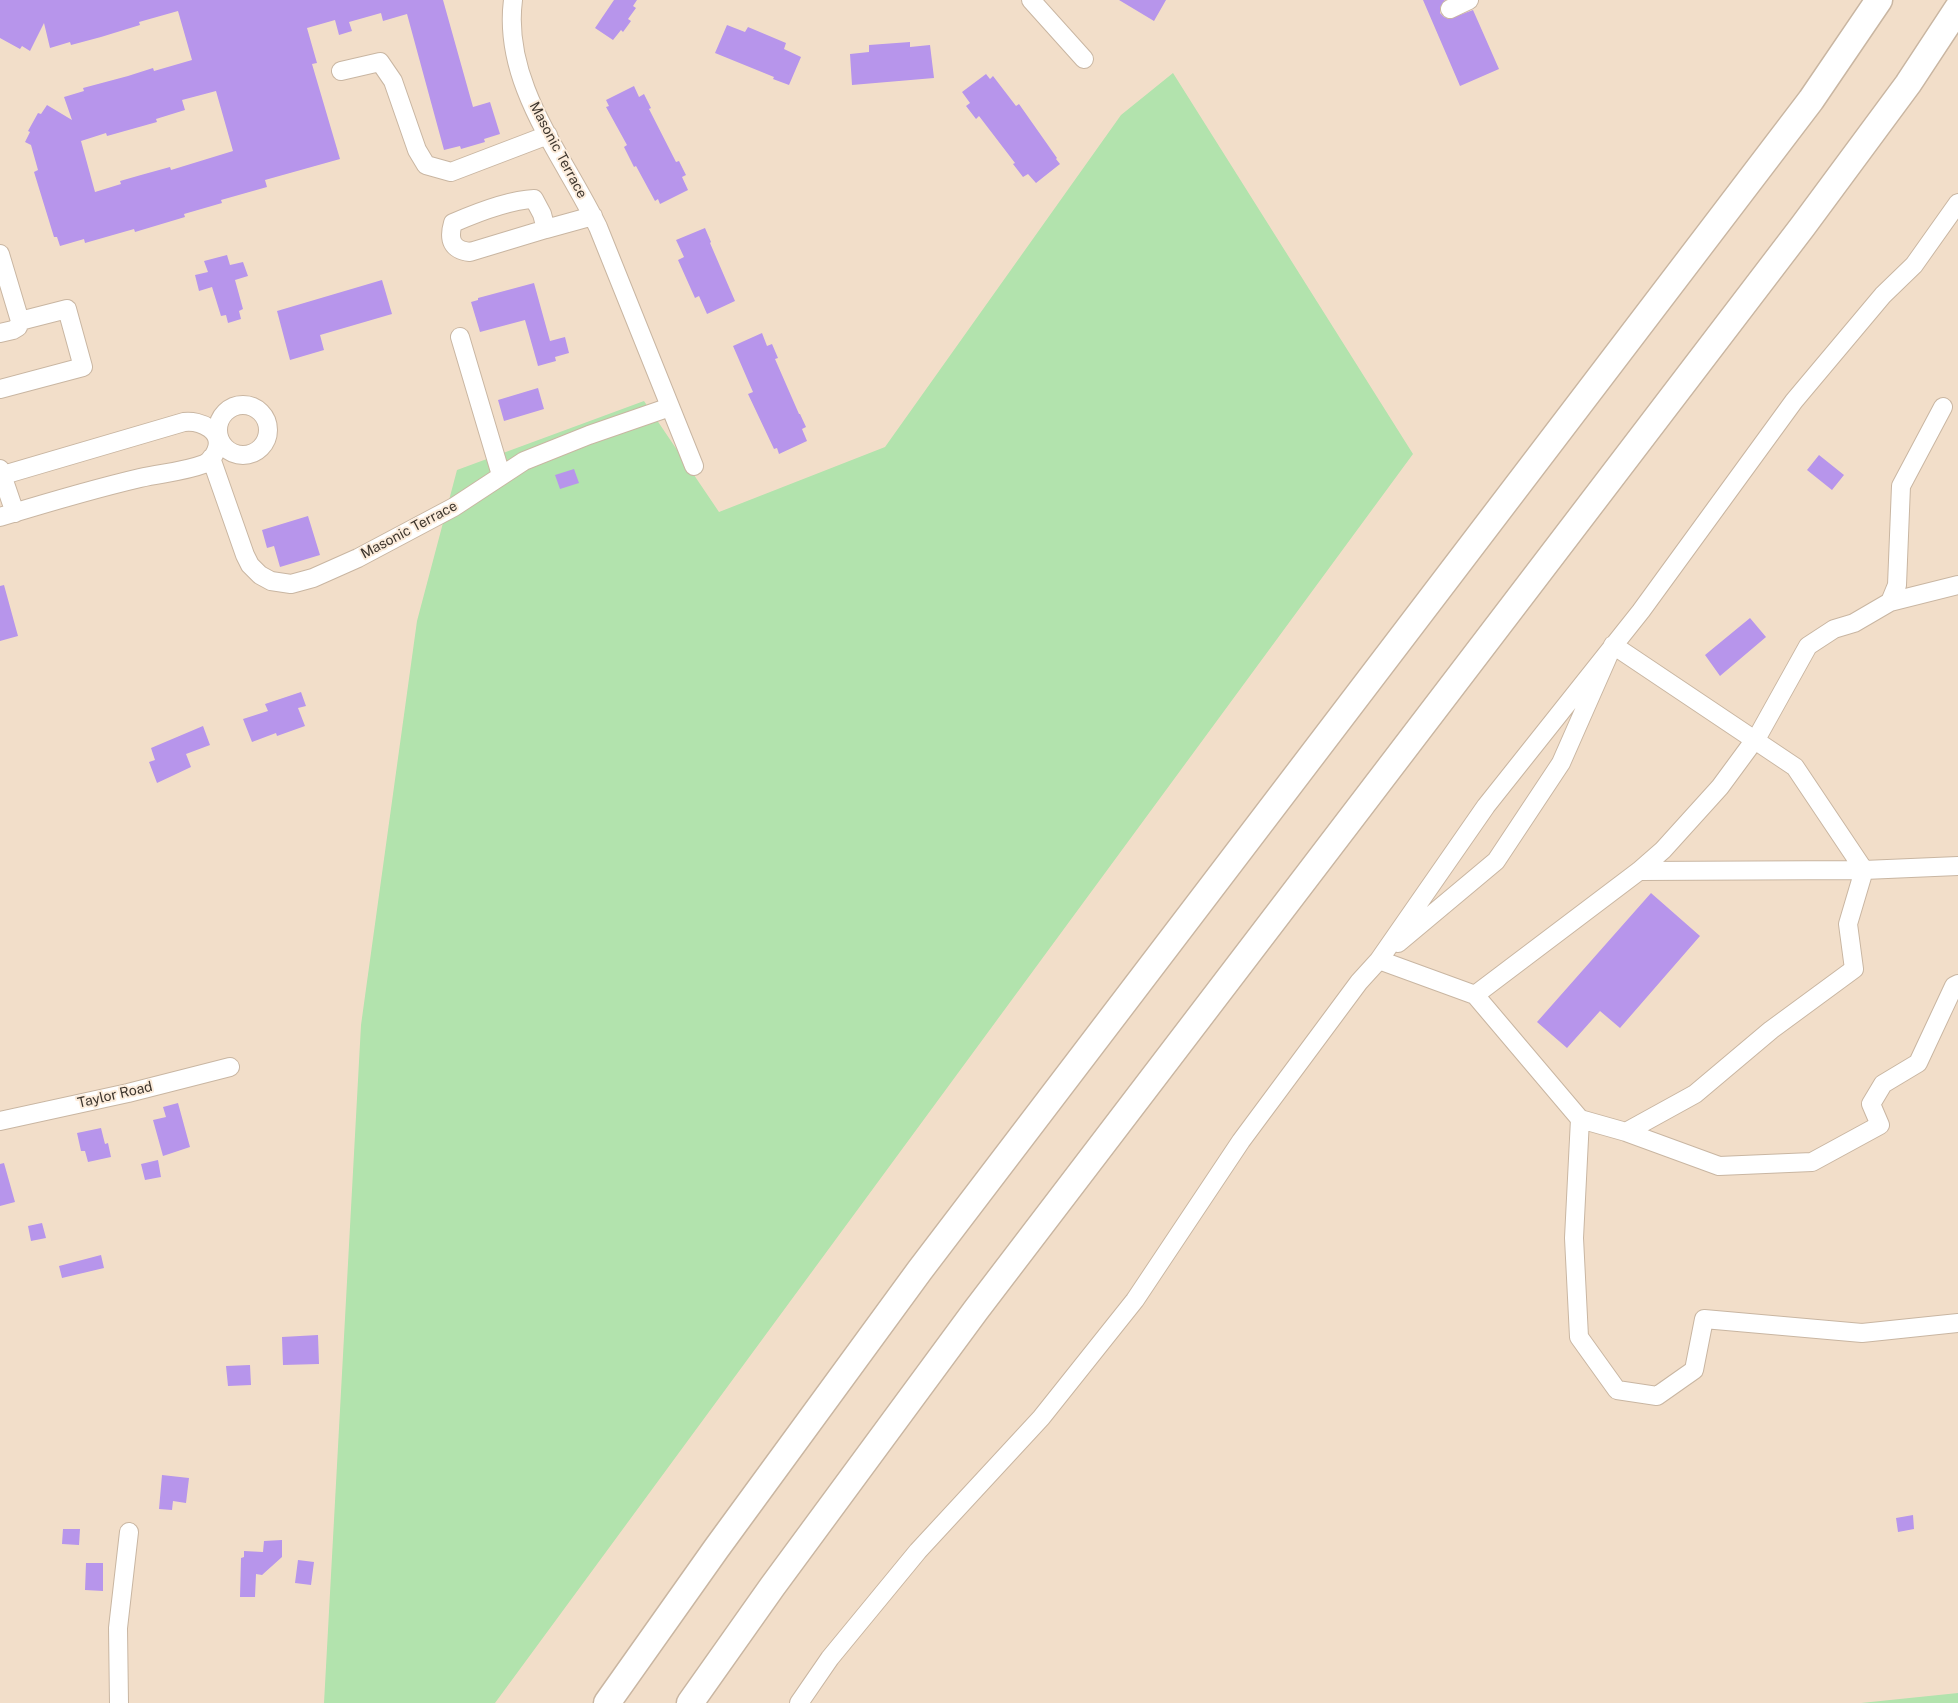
<!DOCTYPE html>
<html>
<head>
<meta charset="utf-8">
<style>
  body { margin:0 }
  canvas { display:block; background:#f2dec9 }
</style>
</head>
<body>
<canvas width="1958" height="1703"></canvas>
<script>
const context = document.querySelector('canvas').getContext('2d');
context.lineJoin = 'round';
function fill(path, color) {
  context.fillStyle = color;
  context.fill(path, 'evenodd');
}
function strokePath(path, color, width, dash) {
  context.strokeStyle = color;
  context.lineWidth = width;
  context.lineCap = dash ? 'butt' : 'round';
  context.setLineDash(dash || []);
  context.stroke(path);
}
function label(font, color, halo, rows, align = 'center') {
  context.font = font + ' "Public Sans",sans-serif';
  context.lineWidth = 4;
  context.setLineDash([]);
  context.textBaseline = 'middle';
  context.strokeStyle = halo;
  context.fillStyle = color;
  for (const [text, x, y, turn = 0] of rows) {
    context.save();
    context.translate(x, y);
    context.rotate((+turn || 0) * Math.PI / 180);
    context.textAlign = isNaN(turn) ? turn : align;
    if (halo) context.strokeText(text, 0, 0);
    context.fillText(text, 0, 0);
    context.restore();
  }
}
const green = new Path2D(`
  M1173,73L1413,454L495,1703H324L361,1025L417,621L457,470L644,401L719,512L885,447L1121,115Z
  M1958,1693V1703H1861Z`);
const building = new Path2D(`
  M0,0H443L473,107L490,102L500,134L484,139L485,142L461,149L460,146L444,150L407,14L383,21L381,13L349,22L352,31L339,35L335,20L307,28L317,63L312,64L340,159L265,180L267,187L221,200L222,203L184,214L185,217L135,232L134,229L85,243L84,239L60,246L57,237H54L34,172L38,170L31,145L25,142L30,132L28,131L38,113L41,114L47,105L72,120L64,97L84,91L83,88L128,76L153,68L154,71L192,60L178,11L139,22L140,25L101,37L71,45L70,42L50,48L44,23L30,51L22,46L20,49L0,38ZM216,91L233,151L171,170L170,167L141,175L120,181L121,184L95,192L81,141L106,133L107,136L157,122L156,119L185,110L182,100Z
  M614,0H637L633,6L636,8L628,19L631,21L623,32L621,30L613,40L595,28Z
  M1119,0H1166L1154,21Z
  M1423,0H1445L1440,8V13L1444,17L1449,19L1473,10L1499,69L1460,86Z
  M727,25L745,32L748,27L786,43L784,49L801,57L789,85L773,79L774,77L715,53Z
  M910,42V47L930,45L934,78L852,85L850,54L869,52V45Z
  M986,74L990,79L993,76L1016,106L1019,104L1057,158L1056,159L1060,164L1036,183L1028,174L1023,177L1013,164L1015,163L979,116L976,119L966,106L970,103L962,92Z
  M634,86L639,97L644,94L651,108L649,109L676,162L679,161L686,175L682,177L688,190L660,204L658,199L655,201L636,166L634,167L624,147L627,145L606,107L609,106L606,100Z
  M705,228L711,242L710,243L735,301L707,314L699,296L695,298L678,260L684,257L676,240Z
  M227,255L230,265L243,262L248,276L235,280L243,309L239,311L241,319L228,323L226,315L221,316L212,287L199,291L195,275L208,272L204,261Z
  M382,280L392,314L320,335L324,350L290,360L277,311Z
  M534,283L550,341L565,337L569,353L555,357L556,361L538,366L525,320L480,332L471,302L478,300V298Z
  M762,333L767,346L772,344L778,358L775,359L799,414H800L806,427L802,429L807,441L779,454L777,448L774,449L748,394L753,392L733,346Z
  M538,388L544,409L504,421L498,400Z
  M1819,455L1844,475L1832,490L1807,470Z
  M574,469L579,483L560,489L555,475Z
  M308,516L320,555L280,567L274,546L267,548L262,530Z
  M4,585L18,636L0,641V586Z
  M1750,618L1766,637L1720,676L1705,655Z
  M301,692L306,706L298,708L305,726L277,736L276,733L252,742L243,719L268,711L265,704Z
  M203,726L210,745L186,754L191,767L157,783L149,762L155,760L151,748Z
  M1651,893L1700,936L1620,1028L1600,1011L1567,1048L1537,1022Z
  M178,1103L190,1147L163,1156L153,1120L166,1117L163,1107Z
  M101,1128L105,1144L108,1143L111,1157L88,1162L85,1151H81L77,1133Z
  M158,1160L161,1177L145,1180L141,1164Z
  M4,1163L15,1202L0,1206V1164Z
  M42,1223L46,1238L31,1241L28,1226Z
  M101,1255L104,1268L62,1278L59,1266Z
  M318,1335L319,1364L283,1365L282,1337Z
  M250,1365L251,1385L228,1386L226,1366Z
  M162,1475L189,1478L186,1503L173,1501L172,1510L159,1509Z
  M1913,1515L1914,1529L1898,1532L1896,1518Z
  M63,1529H80L79,1545L62,1544Z
  M282,1540V1557L262,1575L256,1574L255,1597H240L241,1558L244,1557V1551L263,1552L264,1541Z
  M298,1560L314,1562L311,1585L295,1583Z
  M86,1563H103V1591L85,1590Z`);
const minor = new Path2D(`
  M513,0C502,84 564,156 598,227L694,466
  M1031,0L1084,59
  M1450,9L1469,0
  M341,71L380,62L393,81L417,150L426,165L451,172L548,135
  M546,229L542,214L534,199C509,200 476,213 453,223C448,240 452,250 470,252L546,229L593,216
  M0,254L20,321L18,327L13,330L0,333
  M460,337L501,475
  M0,389L83,367L67,309L20,321
  M218 430a25 25 0 1 1 50 0a25 25 0 1 1-50 0Z
  M211,458L245,555L250,565L260,575L271,581L291,584L313,578L358,558L454,507L524,461L589,435L670,407
  M0,469L15,513
  M0,476L184,422C200,420 225,431 216,451C214,456 209,462 204,464C183,472 161,473 140,478C93,489 46,503 0,517
  M1890,602L1958,585
  M1639,871L1864,870
  M1398,943L1496,861L1561,763L1613,645L1795,767L1864,870
  M1379,960L1486,806L1641,611L1794,401L1883,295L1914,265L1958,203
  M1475,995L1580,1119L1626,1132L1695,1094L1771,1030L1854,969L1848,924L1864,870L1958,866
  M1580,1119L1574,1238L1579,1337L1617,1390L1657,1396L1694,1370L1704,1319L1862,1333L1958,1323
  M0,1121L128,1093L230,1067
  M1626,1132L1719,1166L1812,1162L1880,1125L1871,1104L1883,1084L1918,1063L1954,986L1958,984
  M119,1703L118,1628L129,1532
  M799,1703L830,1658L918,1551L1041,1418L1135,1300L1241,1141L1359,982L1379,960L1475,995L1639,871L1663,850L1720,787L1759,734L1808,646L1834,629L1854,623L1890,602L1897,585L1901,486L1943,407`);
const highway = new Path2D(`
  M607,1703L716,1549L920,1270L1811,100L1879,0
  M690,1703L772,1587L976,1310L1803,226L1908,84L1958,8`);
const streetNames = [
  ["Masonic Terrace",558,150,62],
  ["Masonic Terrace",409,530,-28],
  ["Taylor Road",115,1095,-13]
];
fill(green, '#b2e3ad');
fill(building, '#b795eb');
strokePath(minor, '#c9b6a2', 20);
strokePath(highway, '#c9b6a2', 29);
strokePath(minor, '#fff', 18);
strokePath(highway, '#fff', 26);
label('14px', '#3d352d', '#fcecdb', streetNames);
</script>
</body>
</html>
